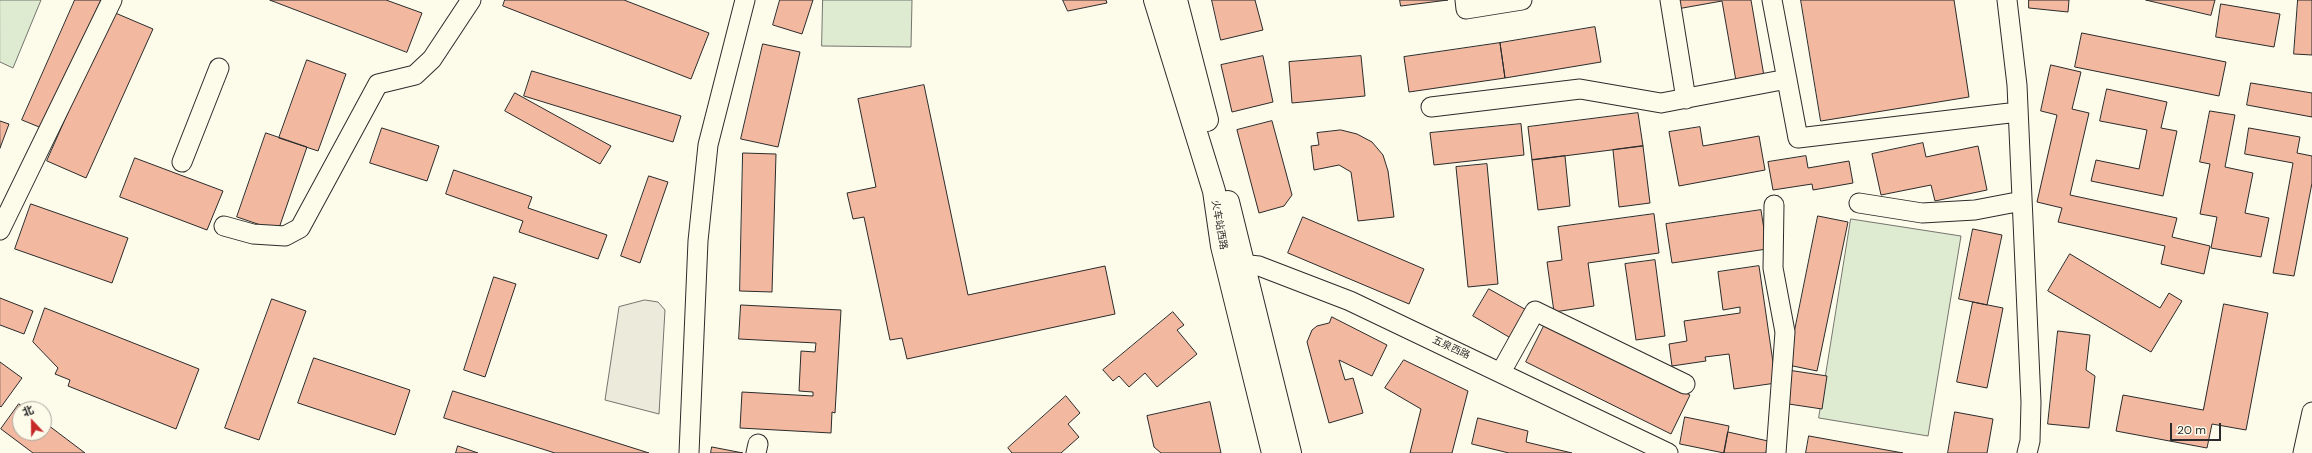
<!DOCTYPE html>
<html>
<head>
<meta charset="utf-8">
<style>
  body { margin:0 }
  #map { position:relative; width:2312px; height:453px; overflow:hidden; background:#fdfbea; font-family:"DM Sans","Noto Sans SC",sans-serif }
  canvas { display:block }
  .north { position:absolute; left:12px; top:401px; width:40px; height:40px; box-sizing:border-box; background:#fdfbea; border:1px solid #a9a89e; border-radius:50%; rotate:338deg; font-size:11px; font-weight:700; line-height:16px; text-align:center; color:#2b2b2b }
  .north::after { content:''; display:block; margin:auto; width:14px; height:18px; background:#c62828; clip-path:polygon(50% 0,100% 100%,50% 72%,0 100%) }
  .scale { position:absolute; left:2170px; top:423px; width:51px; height:18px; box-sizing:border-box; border:2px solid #2b2b2b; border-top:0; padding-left:5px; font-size:12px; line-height:14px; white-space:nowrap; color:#2b2b2b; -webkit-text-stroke:3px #fdfbea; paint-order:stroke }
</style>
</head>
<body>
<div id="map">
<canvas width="2312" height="453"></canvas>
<div class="north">北</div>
<div class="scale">20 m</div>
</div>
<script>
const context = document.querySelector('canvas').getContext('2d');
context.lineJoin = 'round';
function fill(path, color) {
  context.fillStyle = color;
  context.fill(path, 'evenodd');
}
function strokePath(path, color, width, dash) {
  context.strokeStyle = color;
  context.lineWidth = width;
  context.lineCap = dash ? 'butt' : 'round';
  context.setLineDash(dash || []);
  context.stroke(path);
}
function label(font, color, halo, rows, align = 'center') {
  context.font = font + ' "DM Sans","Noto Sans SC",sans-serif';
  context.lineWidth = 3;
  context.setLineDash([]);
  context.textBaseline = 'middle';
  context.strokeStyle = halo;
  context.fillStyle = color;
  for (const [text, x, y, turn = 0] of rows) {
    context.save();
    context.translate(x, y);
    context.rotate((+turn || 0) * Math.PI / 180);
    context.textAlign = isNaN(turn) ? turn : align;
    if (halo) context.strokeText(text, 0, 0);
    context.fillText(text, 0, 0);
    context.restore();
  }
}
const green = new Path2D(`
  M0,0H41L13,68L0,62Z
  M823,0H912L911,47L822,46Z
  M1851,219L1961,236L1928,436L1819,418Z`);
const parking = new Path2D(`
  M645,300L658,302L665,310L659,414L605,400L619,307Z`);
const building = new Path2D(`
  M75,0H101L44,129L22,120Z
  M270,0H386L422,13L407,52Z
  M505,0H624L709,33L691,79L503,6Z
  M780,0H813L802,34L773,25Z
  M1063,0H1106L1107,3L1068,11Z
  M1212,0H1255L1263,30L1221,40Z
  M1400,0H1448L1401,6Z
  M1675,0H1751L1764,76L1736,81L1722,1L1677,9Z
  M1801,0H1954L1969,97L1821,121Z
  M2029,0H2069L2068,12L2029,8Z
  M2146,0H2215L2211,15Z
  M2298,0H2312V55L2294,54Z
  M2221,4L2280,14L2274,47L2216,37Z
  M113,12L153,29L86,178L47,161Z
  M1595,27L1601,62L1505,78L1500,43Z
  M2082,33L2226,62L2219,96L2075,67Z
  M1500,43L1505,78L1409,92L1404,57Z
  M763,44L800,52L778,147L741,139Z
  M1263,56L1273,102L1232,112L1221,65Z
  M1361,56L1365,96L1292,103L1289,62Z
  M307,60L346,74L318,151L279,138Z
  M2051,65L2081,72L2072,109L2089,113L2070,195L2177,218L2172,237L2210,246L2204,274L2161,264L2165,246L2058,222L2062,208L2037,202L2057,115L2041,111Z
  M532,71L681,116L673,142L524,96Z
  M2251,83L2312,93V117L2247,105Z
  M924,85L968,295L1105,266L1115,314L907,359L902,338L890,340L864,217L853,219L847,193L876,187L858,99Z
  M2107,89L2167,102L2161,128L2177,131L2163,196L2091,181L2096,160L2139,169L2147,130L2100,121Z
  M515,93L611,146L600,164L505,111Z
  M2210,111L2235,115L2225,167L2253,173L2245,213L2269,218L2261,257L2211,248L2217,217L2200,214L2210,164L2200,162Z
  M1638,113L1643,146L1532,160L1528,127Z
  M0,121L9,124L0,148Z
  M1272,121L1292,195L1284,206L1259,213L1237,130Z
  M1521,124L1524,155L1434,165L1430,133Z
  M1700,127L1703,146L1759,136L1765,170L1679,186L1669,132Z
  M382,128L439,146L427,181L370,163Z
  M2249,128L2300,137L2297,153L2312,156V183L2294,276L2273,273L2293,163L2245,154Z
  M1341,130L1357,134L1372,142L1383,155L1388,171L1394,217L1358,221L1351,172L1339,165L1314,170L1311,146L1319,145L1317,133Z
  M266,133L307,147L278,231L237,217Z
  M1923,143L1926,157L1978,146L1987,190L1935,201L1931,185L1881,195L1872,154Z
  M1643,146L1650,203L1619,207L1613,150Z
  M743,153L776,154L772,292L740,291Z
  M1565,156L1570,206L1538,210L1532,160Z
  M1806,156L1808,168L1849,161L1853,183L1813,190L1812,184L1773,190L1768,162Z
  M135,158L223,191L207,230L120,197Z
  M1487,164L1498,284L1468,287L1456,167Z
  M454,170L532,197L528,208L607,235L598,259L519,232L523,221L446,194Z
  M649,176L668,182L640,263L621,256Z
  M31,204L128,238L112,283L15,249Z
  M1761,210L1767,249L1672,263L1666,224Z
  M1654,214L1659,253L1588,263L1594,306L1554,312L1547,262L1562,260L1558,227Z
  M1818,216L1848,222L1817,371L1788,365Z
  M1303,217L1424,269L1409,304L1288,253Z
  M1973,229L2002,235L1987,305L1959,299Z
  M2070,254L2160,308L2169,293L2182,301L2151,352L2048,291Z
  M1655,260L1665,336L1636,340L1625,264Z
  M1759,266L1776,383L1734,389L1729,354L1705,357L1706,361L1672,366L1669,344L1687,341L1684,321L1740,313V307L1723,310L1718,272Z
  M494,277L516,284L485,377L464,370Z
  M1489,289L1530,312L1514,340L1473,316Z
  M0,298L33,311L24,334L0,325Z
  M272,299L306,311L259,440L225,428Z
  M1973,302L2003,308L1987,388L1957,382Z
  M2224,304L2268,313L2246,430L2212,424L2207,448L2116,431L2123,395L2203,410Z
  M741,305L841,310L835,413L832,412L831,433L740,428L742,392L813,396V392L799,391L801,351L815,352L816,343L739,339Z
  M45,308L199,369L176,429L68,386L70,380L55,374L58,368L33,342Z
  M1173,312L1184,325L1177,330L1197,354L1157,387L1145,373L1129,387L1119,376L1113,381L1103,370Z
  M1332,317L1387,345L1372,376L1339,360L1345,380L1353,378L1363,413L1329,423L1307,342L1312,330L1317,326L1329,323Z
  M1545,324L1690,395L1671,434L1526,362Z
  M2058,331L2090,335L2086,370L2095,376L2089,428L2048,424Z
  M314,358L410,390L395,435L298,403Z
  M1404,360L1468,391L1452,453H1410L1421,409L1385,388Z
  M0,362L22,378L1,407L0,406Z
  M1788,370L1827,376L1822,409L1782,403Z
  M453,391L649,453H555L444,418Z
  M1066,396L1080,413L1068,424L1079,437L1061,453H1012L1008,448Z
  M1210,402L1221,453H1161L1154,447L1147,416Z
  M19,404L26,409H20V433H44V422L85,453H33L1,429Z
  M1955,412L1993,419L1987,453H1948Z
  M1685,417L1729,426L1724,453L1680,444Z
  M1478,418L1528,431L1526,442L1572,453H1509L1472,444Z
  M1728,432L1768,441L1766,453H1724Z
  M1809,436L1903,453H1806Z
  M458,446L478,453H456Z
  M712,447L743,453H711Z`);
const minor = new Path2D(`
  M1465,0L1466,9L1522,0
  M1670,0L1686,99
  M1772,0L1798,138L2018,112
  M2007,0L2017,85L2031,402L2030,441L2027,453
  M1431,107L1580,89L1661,103L1787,79
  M182,162L219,68
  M1859,203L1922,213L1975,210L2022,201
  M1774,205L1773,268L1785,332L1776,453
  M224,226L253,234L285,236L300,228L378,84L415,75L432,59L471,0
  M0,230L112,0
  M1230,263L1259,266L1350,301L1668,453
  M1501,372L1535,311L1685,384
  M689,453L698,241L708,145L745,0
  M756,453L758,444
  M2303,453L2312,412`);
const major = new Path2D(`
  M1155,0L1214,191L1222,246L1273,453
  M1176,0L1207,120
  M1228,202L1290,453`);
const streetNames = [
  ["火车站西路",1219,225,80],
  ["五泉西路",1451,348,25]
];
fill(green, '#deebd1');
strokePath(green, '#74746e', 1);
fill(parking, '#eceadb');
strokePath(parking, '#74746e', 1);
fill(building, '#f2b8a0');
strokePath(building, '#2b2b2b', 1);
strokePath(minor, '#2b2b2b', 21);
strokePath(major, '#2b2b2b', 24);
strokePath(minor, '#fdfbea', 19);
strokePath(major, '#fdfbea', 22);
label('10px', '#2b2b2b', '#fdfbea', streetNames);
</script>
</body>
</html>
